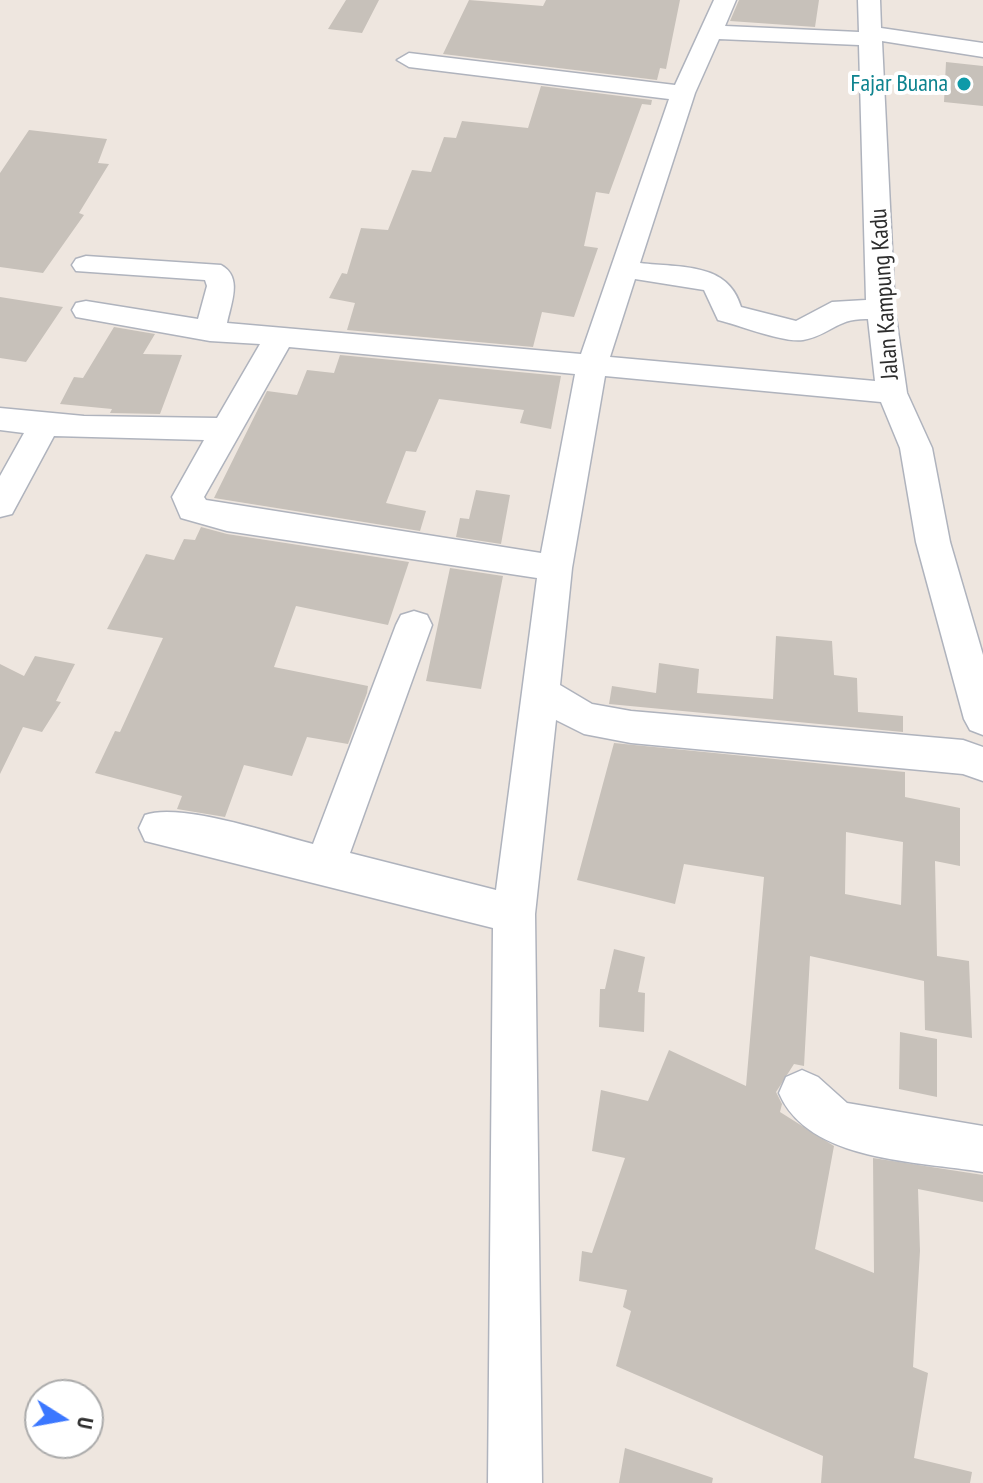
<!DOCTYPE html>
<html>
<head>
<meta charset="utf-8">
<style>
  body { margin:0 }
  #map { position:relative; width:983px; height:1483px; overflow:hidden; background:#eee6df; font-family:"PT Sans Narrow",sans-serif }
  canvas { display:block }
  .north { position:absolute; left:24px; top:1379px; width:80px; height:80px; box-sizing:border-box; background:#fff; border:2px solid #ababab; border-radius:50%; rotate:101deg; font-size:22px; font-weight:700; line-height:32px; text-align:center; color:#2d2d2d }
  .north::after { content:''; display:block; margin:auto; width:28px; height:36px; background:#3b77ff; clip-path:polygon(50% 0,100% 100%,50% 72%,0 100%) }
</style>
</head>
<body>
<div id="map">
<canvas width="983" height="1483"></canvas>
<div class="north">U</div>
</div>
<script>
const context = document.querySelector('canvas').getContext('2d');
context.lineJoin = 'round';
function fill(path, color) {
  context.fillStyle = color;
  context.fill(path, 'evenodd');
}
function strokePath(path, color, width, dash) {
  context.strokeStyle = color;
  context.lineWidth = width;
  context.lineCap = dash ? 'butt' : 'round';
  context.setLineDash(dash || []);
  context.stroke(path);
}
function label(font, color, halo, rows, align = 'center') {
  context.font = font + ' "PT Sans Narrow",sans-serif';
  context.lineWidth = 8;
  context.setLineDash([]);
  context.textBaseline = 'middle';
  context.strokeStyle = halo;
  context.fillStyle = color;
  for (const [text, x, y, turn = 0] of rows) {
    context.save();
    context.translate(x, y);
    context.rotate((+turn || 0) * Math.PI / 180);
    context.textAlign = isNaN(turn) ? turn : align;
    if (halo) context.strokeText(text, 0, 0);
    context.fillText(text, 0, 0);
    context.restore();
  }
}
const building = new Path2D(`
  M346,0H379L362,33L328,29Z
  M469,0L543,6L546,0H680L666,69L660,68L657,80L443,54Z
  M739,0H819L815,27L730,21Z
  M946,62L983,66V106L944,102Z
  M541,86L652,100L651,105L642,104L609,194L596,192L584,246L598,248L574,317L542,312L533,347L347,330L355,303L329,298L342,273L347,274L361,228L388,230L412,170L431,172L444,137L456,138L462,121L528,128Z
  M29,130L107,139L98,163L109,164L79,213L84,215L43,273L0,267V173Z
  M0,297L63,307L26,362L0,358Z
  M114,327L155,334L143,354L182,355L160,414L110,413L112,409L60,404L74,377L83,378Z
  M340,355L561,376L551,429L520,423L524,410L439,399L416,452L406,451L386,503L426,511L420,531L214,498L267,391L297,395L307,370L334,373Z
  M476,490L510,495L501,544L456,537L460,518L469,519Z
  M201,527L227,534L409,562L388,625L296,606L274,667L368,686L367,693L348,744L307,737L292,776L244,765L225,817L177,809L182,796L95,773L115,731L120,732L163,638L107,629L146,554L174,560L184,539L195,540Z
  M450,568L503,576L481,689L426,681Z
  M776,636L832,641L834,675L857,678L858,712L903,716V732L609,704L612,686L656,693L659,663L699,669L697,693L773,699Z
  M35,656L75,664L56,701L61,702L42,732L23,727L0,774V664L24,676Z
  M614,743L905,772V797L960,808V866L935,861L937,956L969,961L972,1038L925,1030L924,981L810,956L804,1066L794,1064L776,1092L782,1104L780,1112L834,1146L815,1249L874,1273L873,1158L983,1175V1202L918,1189L920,1251L913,1367L928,1373L914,1458L972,1472L970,1483H821L823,1456L616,1366L631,1311L623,1307L627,1290L579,1281L582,1251L592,1253L625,1158L592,1151L601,1090L648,1101L669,1050L746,1086L764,877L684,864L675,904L577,880ZM846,832L903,842L901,905L845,894Z
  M614,949L645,957L638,992L645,993L644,1032L599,1027L600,989H605Z
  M900,1032L937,1039V1097L899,1089Z
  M625,1448L713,1478L712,1483H619Z`);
const minor = new Path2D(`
  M714,0H736L725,26L859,32L858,0H880L881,28L983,43V57L882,41L895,310L907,393L932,448L950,542L983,655V735L970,730L964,719L916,542L900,448L881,402L605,376L572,568L560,685L592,704L631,711L963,740L983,747V781L963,774L631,743L584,734L556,720L535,914L542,1483H488L493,928L145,841L139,828L145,815C180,802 274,834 313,844L396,625L401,615L414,611L427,615L432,625L350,853L496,890L537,578L227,531L181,518L172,497L204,440L54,436L12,514L0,517V476L24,433L0,430V408L84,416L217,418L260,344L210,341L76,317L72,310L76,303L86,301L198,319L207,286L205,280L76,271L72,265L76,259L86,256L221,265C243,277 231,303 227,323L581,354L669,99L409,67L397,60L409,53L675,85ZM719,39L859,45L866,300L832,302L796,321L741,307C728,262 681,268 640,263L695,93ZM635,279L704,290L718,320C739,325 783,343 803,340C831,335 836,318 868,319L875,381L610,357ZM289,347L575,374L541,553L206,500L204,497Z
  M802,1070L818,1077L847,1103L983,1126V1172C918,1161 808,1162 779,1093L786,1077Z`);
const markers = [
  [964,84,8,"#0f9aa8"]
];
const farCulturenames = [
  ["Fajar Buana",948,84]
];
const farStreetnames = [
  ["Jalan Kampung Kadu",885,294,-94]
];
fill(building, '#c7c1ba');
strokePath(minor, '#afb3bd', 3);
fill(minor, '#fff');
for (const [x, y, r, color] of markers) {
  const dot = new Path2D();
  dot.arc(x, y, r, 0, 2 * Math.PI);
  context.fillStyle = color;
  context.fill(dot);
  strokePath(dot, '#fff', 3);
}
label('24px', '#0d838f', '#fff', farCulturenames, 'right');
label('24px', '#2d2d2d', '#fff', farStreetnames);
</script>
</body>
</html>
